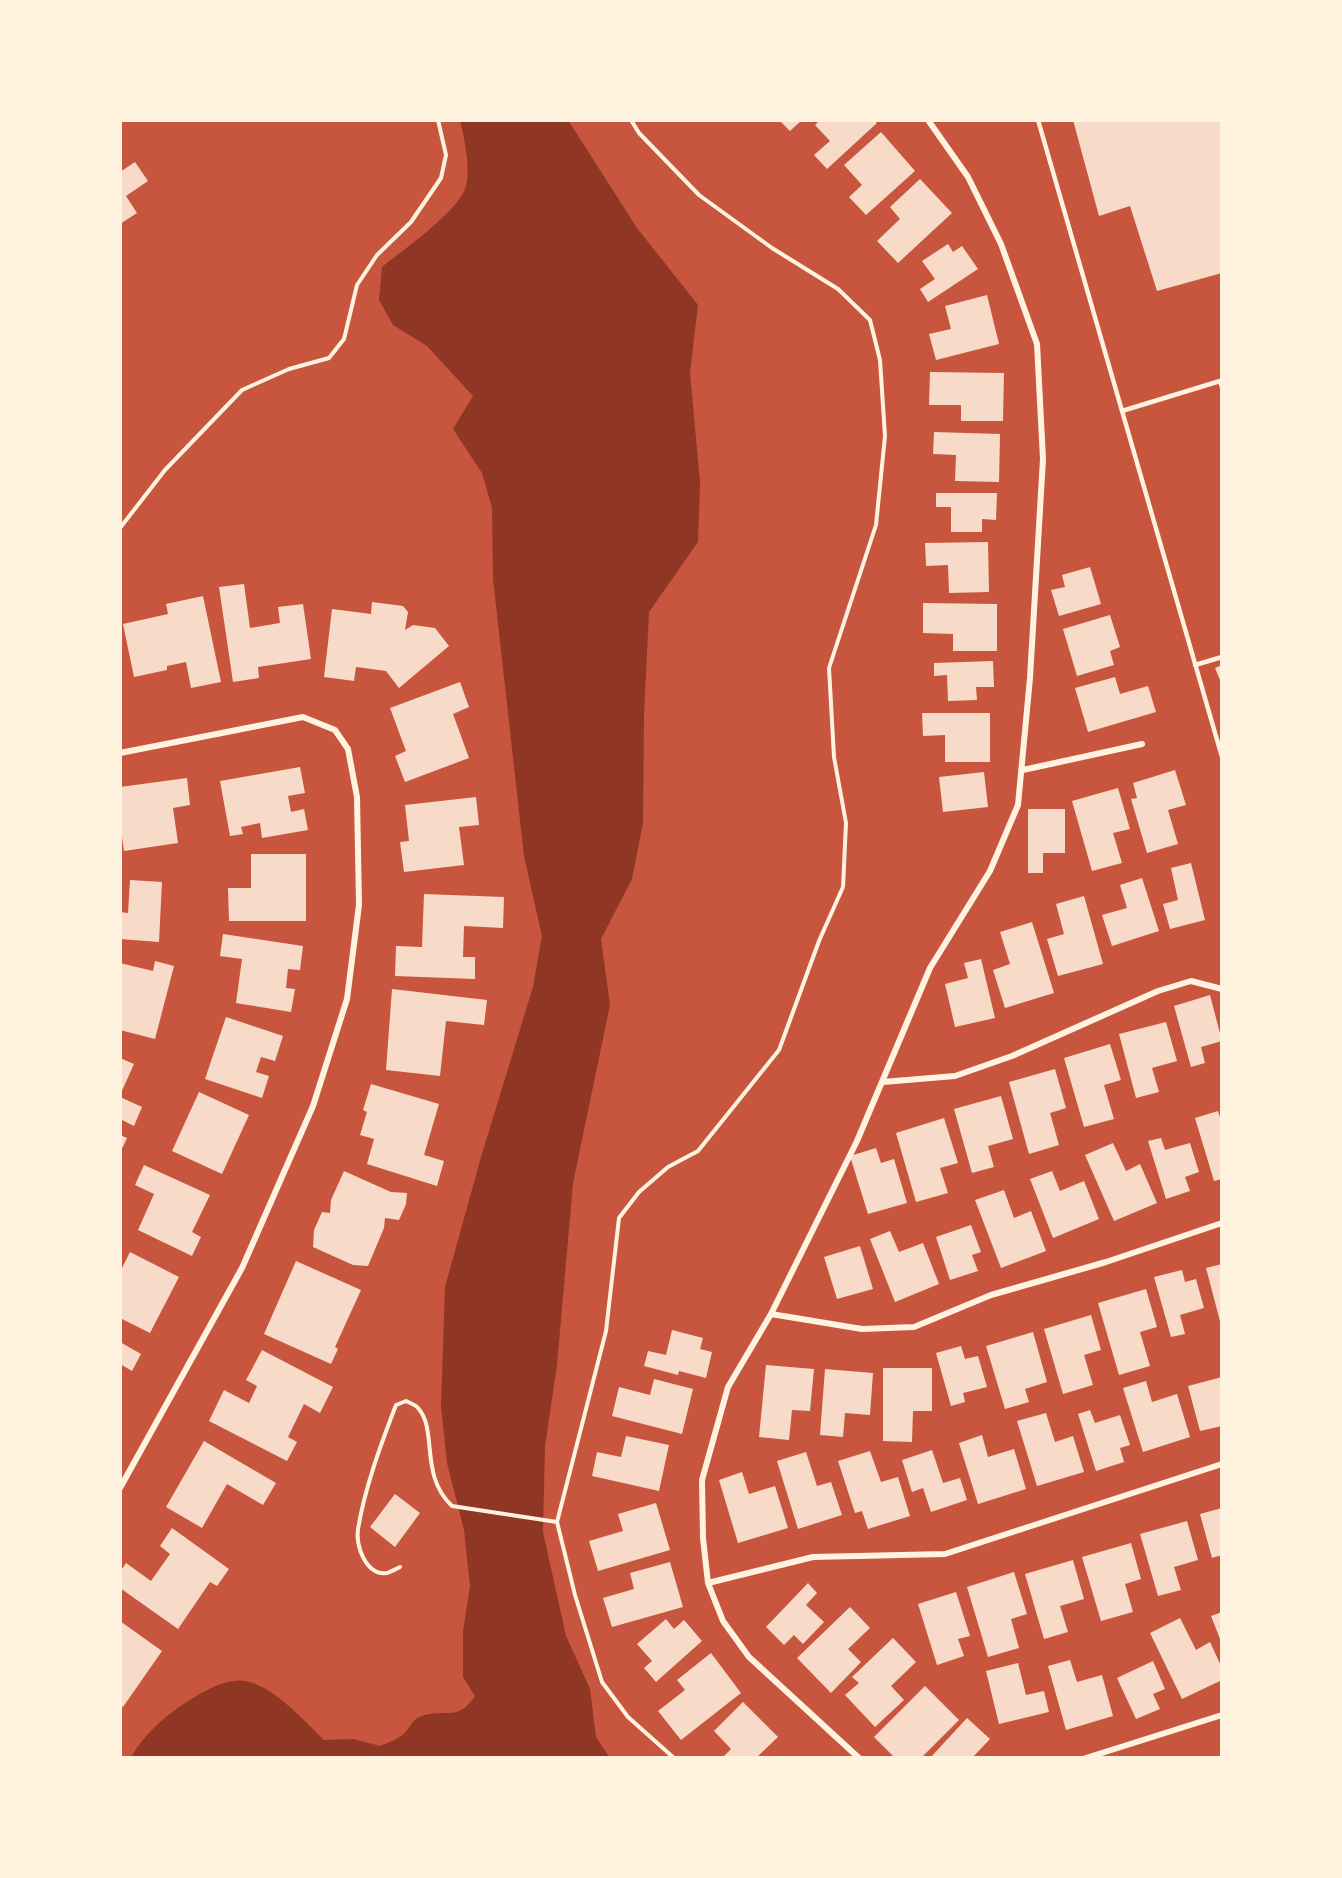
<!DOCTYPE html>
<html>
<head>
<meta charset="utf-8">
<style>
  body { margin:0 }
  #map { position:relative; width:1342px; height:1878px; overflow:hidden; background:#c8553d; font-family:"DejaVu Sans",sans-serif }
  canvas { display:block }
  .frame { position:absolute; inset:0; border:122px solid #fff3e0; pointer-events:none }
</style>
</head>
<body>
<div id="map">
<canvas width="1342" height="1878"></canvas>
<div class="frame"></div>
</div>
<script>
const context = document.querySelector('canvas').getContext('2d');
context.lineJoin = 'round';
function fill(path, color) {
  context.fillStyle = color;
  context.fill(path, 'evenodd');
}
function strokePath(path, color, width, dash) {
  context.strokeStyle = color;
  context.lineWidth = width;
  context.lineCap = dash ? 'butt' : 'round';
  context.setLineDash(dash || []);
  context.stroke(path);
}
const water = new Path2D(`
  M460,120H568L637,228L698,305L690,373L700,482L698,542L649,612L644,715L643,823L632,879L601,939L610,1005L573,1183L557,1365L545,1446L543,1532L566,1636L590,1689L596,1737L610,1758H131C141,1738 164,1717 182,1705C198,1695 214,1684 233,1681C265,1675 303,1720 324,1740L354,1739L380,1746C386,1743 395,1741 401,1736C411,1729 411,1718 425,1715C449,1709 458,1721 475,1696L463,1677V1631L470,1586L464,1530L447,1463L441,1406L445,1287L481,1157L533,987L542,936L524,856L493,579L492,508L482,473L453,429L473,396L427,346L393,325L379,300L382,267C402,251 457,212 465,189C472,171 464,138 460,120Z`);
const building = new Path2D(`
  M779,120H802L790,131Z
  M820,120H874L877,123L827,169L814,155L830,141L815,125Z
  M1073,120H1222V273L1157,291L1130,206L1099,216Z
  M881,132L915,171L866,215L849,197L862,185L844,165Z
  M135,162L148,181L126,196L137,213L120,224V172Z
  M920,179L952,213L898,263L877,241L900,219L890,207Z
  M948,244L953,252L962,246L978,269L928,302L920,289L935,279L922,261Z
  M987,295L999,344L936,360L929,334L951,329L945,306Z
  M930,372L1004,373L1003,421H961V405H929Z
  M934,432L1000,434L999,482L955,481L956,455L933,454Z
  M936,493H997L996,520L982,519V532H951V507H936Z
  M988,542L989,592L949,593L948,565L926,566L925,543Z
  M1090,567L1101,604L1059,616L1051,590L1065,587L1062,575Z
  M244,584L250,628L280,623L278,607L303,604L311,659L258,667L259,678L233,682L219,587Z
  M203,596L221,682L191,688L186,662L167,666V670L134,677L123,624L168,614L166,604Z
  M372,602L403,606L408,612L405,630L413,625L435,628L449,646L399,688L386,671L356,667L354,681L324,677L332,609L371,614Z
  M923,603L997,604V651H953V634L923,633Z
  M1110,615L1120,647L1110,651L1114,665L1077,676L1063,629Z
  M993,661L994,687H976L977,700L948,701L947,675L934,676V663Z
  M1222,665V685L1215,668Z
  M1115,677L1120,694L1148,686L1156,712L1088,732L1075,688Z
  M460,682L469,707L453,714L469,758L405,782L395,756L406,751L390,708Z
  M922,713H990V762H945V735L923,736Z
  M300,767L305,793L288,796L291,812L304,809L308,830L262,838L260,823L241,827L243,834L230,836L220,781Z
  M1175,770L1186,805L1168,810L1178,844L1147,853L1131,799L1137,798L1133,783Z
  M984,772L988,807L943,812L939,777Z
  M187,778L190,805L173,808L178,843L124,851L120,823V787Z
  M1118,788L1130,829L1113,833L1122,863L1092,871L1072,801Z
  M476,797L479,825L459,827L464,865L404,872L400,842L409,841L405,805Z
  M1028,809H1065V853H1043V873H1028Z
  M251,854H306V921H229L228,888H251Z
  M1191,863L1205,920L1170,929L1163,904L1178,900L1171,868Z
  M1142,878L1159,931L1112,946L1102,915L1127,908L1120,885Z
  M130,880L162,882L159,942L120,939V912L128,913Z
  M424,894L504,897L503,928L464,926L463,957H475V979L395,976L396,946L422,947Z
  M1084,896L1103,964L1058,976L1047,939L1064,934L1056,904Z
  M1032,922L1054,993L1005,1008L993,970L1010,964L1000,932Z
  M223,934L303,946L300,970L288,969L286,988L295,989L291,1012L236,1003L242,959L220,956Z
  M981,959L995,1018L955,1027L945,984L968,978L964,963Z
  M155,961L174,966L155,1039L120,1030V963L153,971Z
  M392,989L487,1000L484,1025L446,1021L440,1076L386,1070Z
  M1210,995L1222,1041L1201,1047L1205,1063L1191,1067L1174,1006Z
  M226,1017L283,1036L275,1061L261,1057L256,1072L269,1076L262,1098L205,1079Z
  M1166,1022L1177,1061L1152,1068L1159,1092L1136,1098L1119,1034Z
  M1110,1044L1121,1080L1104,1085L1114,1119L1084,1127L1064,1058Z
  M120,1058L134,1064L120,1095Z
  M1055,1069L1066,1108L1050,1113L1059,1145L1029,1154L1009,1082Z
  M371,1084L439,1104L424,1155L444,1161L437,1186L367,1164L374,1139L360,1135L367,1112L363,1110Z
  M199,1092L249,1115L222,1174L172,1151Z
  M1001,1096L1013,1139L988,1146L994,1167L972,1173L954,1109Z
  M120,1097L142,1107L134,1126L120,1119Z
  M1218,1111L1222,1124V1179L1214,1181L1195,1118Z
  M944,1118L958,1163L940,1168L948,1193L916,1202L896,1133Z
  M120,1135L127,1138L120,1153Z
  M1161,1138L1165,1150L1190,1143L1199,1172L1185,1177L1190,1191L1166,1199L1148,1141Z
  M1113,1143L1126,1171L1140,1164L1157,1203L1114,1221L1085,1155Z
  M876,1148L881,1163L894,1159L907,1203L868,1214L850,1156Z
  M144,1165L210,1195L192,1232L201,1237L192,1256L138,1230L154,1194L135,1185Z
  M344,1171L391,1192L407,1193L406,1204L399,1220L385,1218L384,1228L368,1266L353,1265L313,1247L314,1230L322,1212L330,1213L331,1200Z
  M1052,1171L1060,1191L1084,1181L1099,1219L1053,1238L1030,1179Z
  M1004,1190L1014,1218L1031,1211L1046,1251L1001,1268L975,1200Z
  M971,1225L981,1252L972,1255L978,1271L950,1280L936,1237Z
  M890,1231L899,1252L923,1243L939,1284L895,1302L870,1239Z
  M860,1246L873,1289L837,1299L824,1257Z
  M130,1252L179,1277L150,1333L120,1318V1272Z
  M296,1261L361,1290L335,1347L338,1349L331,1364L264,1334Z
  M1222,1264V1325H1221L1206,1268Z
  M1182,1270L1185,1282L1196,1279L1204,1308L1180,1315L1185,1334L1171,1337L1154,1277Z
  M1146,1289L1157,1327L1140,1332L1150,1366L1119,1375L1098,1303Z
  M1091,1315L1101,1350L1084,1355L1093,1385L1063,1394L1044,1329Z
  M672,1330L703,1338L700,1349L712,1352L706,1378L679,1371L678,1375L644,1366L648,1351L666,1355Z
  M1033,1332L1047,1382L1025,1389L1029,1402L1005,1409L986,1346Z
  M120,1342L141,1354L132,1371L120,1364Z
  M961,1346L965,1359L978,1356L987,1387L963,1393L965,1402L951,1406L936,1353Z
  M262,1350L333,1387L320,1413L304,1404L288,1437L297,1442L287,1461L209,1421L224,1390L249,1403L257,1386L246,1380Z
  M766,1365L814,1369L810,1411L792,1410L789,1440L759,1437Z
  M883,1368H932V1411H913L912,1442L883,1441Z
  M825,1369L873,1373L870,1415L845,1413L843,1437L820,1435Z
  M1222,1377V1426L1200,1431L1188,1386Z
  M654,1379L693,1389L682,1434L612,1416L619,1387L650,1395Z
  M1146,1381L1152,1402L1177,1394L1190,1437L1143,1452L1123,1388Z
  M1090,1410L1095,1423L1120,1415L1130,1445L1120,1448L1124,1462L1096,1471L1078,1414Z
  M1046,1413L1055,1442L1073,1436L1084,1472L1037,1486L1017,1421Z
  M982,1435L988,1457L1014,1449L1026,1489L978,1504L959,1443Z
  M626,1436L669,1445L659,1491L592,1476L597,1452L621,1457Z
  M204,1441L276,1483L263,1505L227,1484L202,1528L166,1507Z
  M932,1450L943,1483L960,1478L967,1500L931,1512L923,1488L912,1492L902,1460Z
  M870,1451L881,1482L898,1477L910,1516L868,1529L862,1511L855,1513L838,1461Z
  M806,1452L817,1486L831,1482L842,1515L798,1529L777,1461Z
  M742,1472L749,1494L775,1486L788,1528L738,1543L719,1480Z
  M395,1494L420,1513L395,1547L370,1527Z
  M656,1503L670,1550L598,1571L589,1541L623,1531L618,1514Z
  M1222,1508V1555L1212,1558L1200,1514Z
  M1187,1521L1198,1560L1174,1567L1181,1590L1158,1596L1140,1534Z
  M172,1528L229,1569L217,1586L210,1582L178,1629L120,1588V1572L126,1563L151,1581L170,1554L160,1546Z
  M1131,1543L1141,1579L1125,1584L1133,1612L1101,1621L1082,1557Z
  M1073,1560L1084,1599L1060,1606L1068,1632L1044,1639L1025,1574Z
  M670,1562L683,1607L612,1627L603,1598L634,1589L630,1573Z
  M1014,1572L1027,1614L1011,1619L1019,1648L988,1657L967,1587Z
  M808,1583L817,1593L806,1605L824,1622L803,1644L794,1635L784,1645L766,1627Z
  M956,1592L970,1636L958,1639L964,1656L937,1665L918,1604Z
  M850,1607L870,1628L848,1649L861,1662L831,1693L797,1658Z
  M1222,1612V1644L1211,1616Z
  M1180,1618L1196,1650L1210,1642L1222,1668V1680L1182,1699L1150,1633Z
  M666,1619L674,1629L684,1620L702,1641L656,1682L644,1668L652,1661L637,1644Z
  M120,1621L162,1651L123,1707L120,1704Z
  M893,1638L916,1662L891,1686L904,1700L875,1727L845,1695L859,1683L852,1677Z
  M711,1653L741,1693L681,1740L658,1711L685,1690L677,1680Z
  M1070,1660L1077,1682L1102,1675L1113,1716L1066,1730L1048,1666Z
  M1153,1661L1165,1689L1153,1694L1160,1709L1136,1719L1117,1678Z
  M1018,1663L1026,1695L1044,1691L1049,1712L999,1724L986,1671Z
  M925,1686L959,1720L921,1758H895L874,1737Z
  M743,1702L778,1737L756,1758H722L731,1749L714,1731Z
  M967,1718L990,1739L972,1758H930Z`);
const path = new Path2D(`
  M631,120L639,133L699,195L772,248L838,289L870,320L880,360L885,436L876,525L829,668L834,757L846,823L843,887L819,941L779,1050L698,1151L668,1167L639,1192L619,1218L606,1331L557,1522L575,1595L602,1682L628,1717L674,1758
  M120,528L165,470L242,390L289,369L329,358L344,339L357,285L377,255L411,222L441,178L446,155L438,120
  M400,1567C396,1569 391,1572 387,1573C366,1576 355,1545 358,1529C365,1487 381,1444 396,1405L406,1401C410,1403 416,1405 418,1408C438,1430 419,1475 452,1506L557,1522`);
const service = new Path2D(`
  M1038,120L1222,757
  M1122,411L1220,381L1222,387
  M1195,665L1222,657`);
const minor = new Path2D(`
  M120,753L303,717L335,730L348,749L357,797L359,905L347,999L313,1106L242,1268L120,1488
  M1023,770L1142,744
  M883,1082L955,1076L1012,1056L1158,991L1191,981L1222,989
  M771,1314L862,1329L914,1327L991,1295L1106,1262L1222,1223
  M708,1583L813,1557L945,1554L1222,1464
  M859,1758L749,1657L723,1621L708,1583L703,1538L702,1480L728,1387L771,1314L857,1141L930,968L990,871L1018,805L1030,678L1043,459L1037,344L1001,244L968,177L928,120
  M1086,1758L1222,1715`);
fill(water, '#8f3625');
fill(building, '#f7dbc8');
strokePath(path, '#fff3e0', 4);
strokePath(service, '#fff3e0', 4.5);
strokePath(minor, '#fff3e0', 6);
</script>
</body>
</html>
